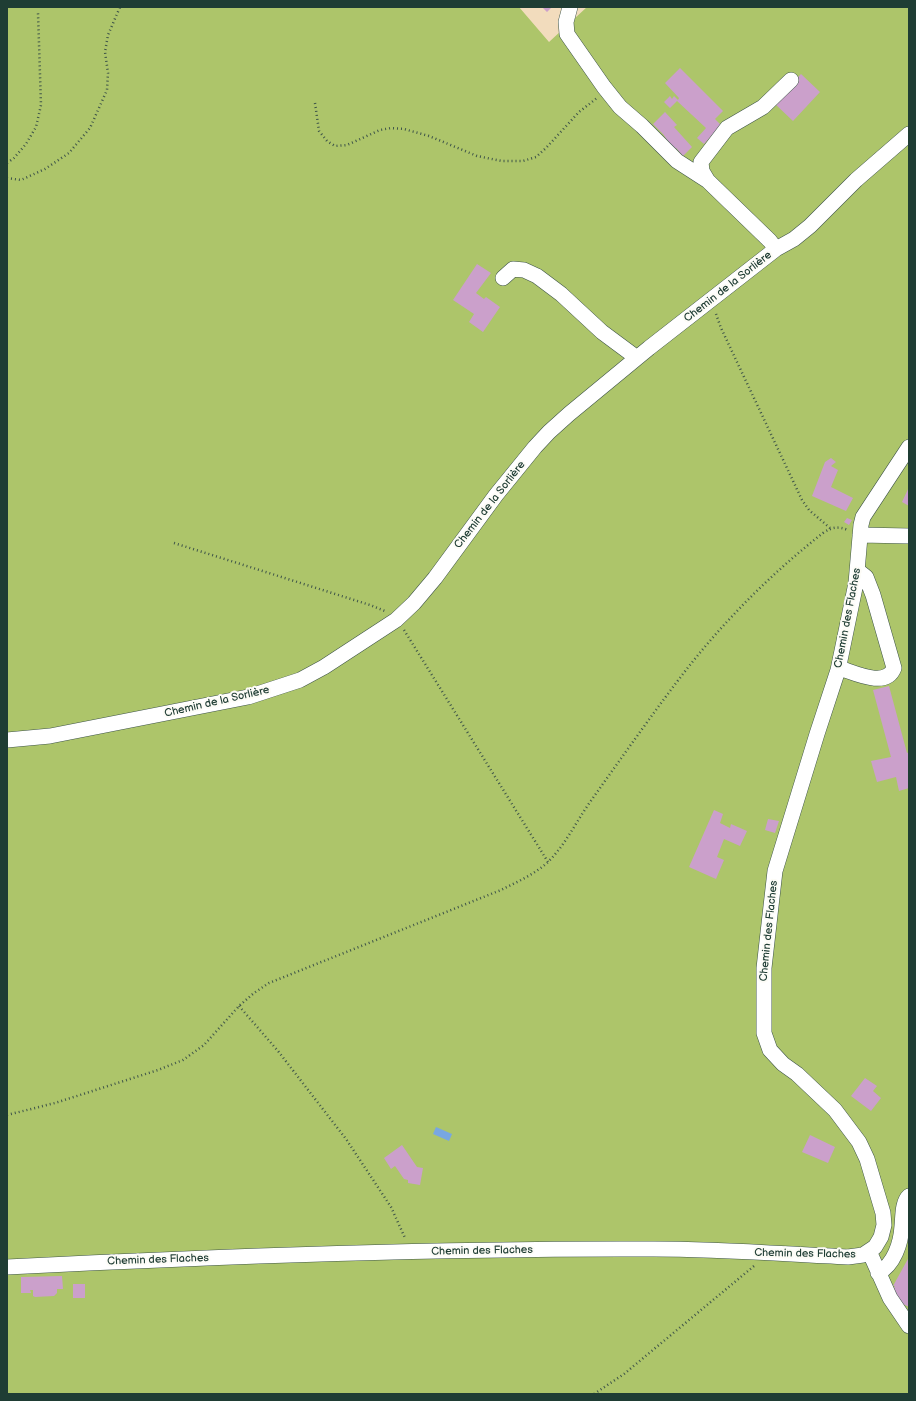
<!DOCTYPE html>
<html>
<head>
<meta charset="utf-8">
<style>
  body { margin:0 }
  #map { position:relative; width:916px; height:1401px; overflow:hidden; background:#f2dcbd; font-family:"Balsamiq Sans",sans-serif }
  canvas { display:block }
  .frame { position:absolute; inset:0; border:8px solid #1f3d34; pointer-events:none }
</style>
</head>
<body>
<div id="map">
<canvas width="916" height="1401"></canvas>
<div class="frame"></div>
</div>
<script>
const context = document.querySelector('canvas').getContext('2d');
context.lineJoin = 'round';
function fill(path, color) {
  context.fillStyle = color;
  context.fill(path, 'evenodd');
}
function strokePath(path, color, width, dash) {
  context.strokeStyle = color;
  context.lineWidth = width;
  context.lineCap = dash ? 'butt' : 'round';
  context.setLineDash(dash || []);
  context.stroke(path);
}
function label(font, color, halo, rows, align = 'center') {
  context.font = font + ' "Balsamiq Sans",sans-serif';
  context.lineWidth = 4;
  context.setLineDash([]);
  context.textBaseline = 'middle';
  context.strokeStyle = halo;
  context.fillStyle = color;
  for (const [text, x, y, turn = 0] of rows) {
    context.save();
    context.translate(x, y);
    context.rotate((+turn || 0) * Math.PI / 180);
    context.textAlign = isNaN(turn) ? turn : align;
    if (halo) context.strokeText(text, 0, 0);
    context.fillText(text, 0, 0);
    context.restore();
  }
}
const green = new Path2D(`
  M7,7H519L549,42L587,7H909V1394H7Z`);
const water = new Path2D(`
  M436,1127L452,1134L449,1141L433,1134Z`);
const building = new Path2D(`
  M542,7H552L547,12Z
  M680,68L723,111L715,119L721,125L704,144L697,138L706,128L677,101L670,108L664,102L670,96L672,99L674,96L678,100L679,98L665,83Z
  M801,74L820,92L793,121L774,103Z
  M665,112L677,125L674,127L692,147L683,156L676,148L674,150L663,134L653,124Z
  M477,264L491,273L476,293L484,299L486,297L500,307L483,332L469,322L474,314L453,300Z
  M831,458L836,462L831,466L838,470L831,487L853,498L846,511L812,496L825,462Z
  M909,487V506L902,502Z
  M847,518L852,520L849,525L844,522Z
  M889,686L907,753L909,752V788L899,791L896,777L877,782L871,761L891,757L873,690Z
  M714,810L723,814L720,823L730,828L731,824L747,831L740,846L724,839L717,857L724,860L716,879L689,867Z
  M768,819L779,821L775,833L765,830Z
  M865,1078L877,1086L873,1091L881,1098L871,1111L851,1096Z
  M810,1135L835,1147L828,1163L802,1152Z
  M402,1145L417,1167L423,1168L420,1185L408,1183V1180L404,1179L395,1166L391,1169L384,1158Z
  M909,1257V1307L903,1304L892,1291L895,1286H893Z
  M62,1276L63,1289H57V1293L54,1296L35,1297L33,1296V1290H30L31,1293H21V1277Z
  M73,1284H85V1298H73Z`);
const path = new Path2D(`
  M315,103L319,131L327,141L335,146L347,145L380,130L391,128L404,129L429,136L477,156L502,161H523L536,157L546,148L579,112L597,98
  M7,163L14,158L26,144L36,127L41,105L38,13
  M7,178L21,180L45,169L69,153L90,128L107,90L108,73L105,52L108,35L120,7
  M716,314L721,328L802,500L809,510L830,528
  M174,543L370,605L385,611
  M404,630L548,862
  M239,1006L278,1051L346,1139L391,1207L405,1238
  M7,1115L55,1103L158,1070L183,1060L204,1045L239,1006L254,993L269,983L501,890C517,882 535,874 548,862C565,845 575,824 588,805C620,760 652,714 686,670C726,619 772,573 823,533C832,527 838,526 848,530
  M594,1394L624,1374L754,1266`);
const minor = new Path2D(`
  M570,7L566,22L567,34L604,87L620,107L642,126L677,161L708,181L770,241L776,249
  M708,181L702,171L701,162L727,128L763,107L791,80
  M503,278L513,269L524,270L537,276L561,294L602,332L637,358
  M860,535L909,536
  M839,668C853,672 886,689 894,668L873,595L866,577L861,573L857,572
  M7,740L50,736L248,697L300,680L324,667L396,620L414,603L435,578L496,495L535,447L549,432L569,414L649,348L776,249L794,239L810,226L856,180L909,134
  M869,1251L890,1298L909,1326
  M7,1267C222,1256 438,1248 654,1249C719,1249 783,1254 848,1257L863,1255L875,1247L881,1237L884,1225L883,1213L867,1159L859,1142L835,1110L797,1074L783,1064L770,1050L764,1033V968L775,871L817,734L838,670L856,583L861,525L863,517L909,447
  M878,1273C894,1265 901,1243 902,1226C903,1218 902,1202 909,1196`);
const streetNames = [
  ["Chemin de la Sorlière",728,287,-38],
  ["Chemin de la Sorlière",490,505,-52],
  ["Chemin des Flaches",848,618,-79],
  ["Chemin de la Sorlière",217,702,-13],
  ["Chemin des Flaches",769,931,-84],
  ["Chemin des Flaches",482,1251,-1],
  ["Chemin des Flaches",805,1254,1],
  ["Chemin des Flaches",158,1260,-2]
];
fill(green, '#adc56a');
fill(water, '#78a7e1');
fill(building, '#cba0cb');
strokePath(minor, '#3f5549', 16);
strokePath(path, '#3f5549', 2.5, [1, 3]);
strokePath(minor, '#fff', 15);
label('11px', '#1f3d34', '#fdfcf7', streetNames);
</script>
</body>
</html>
